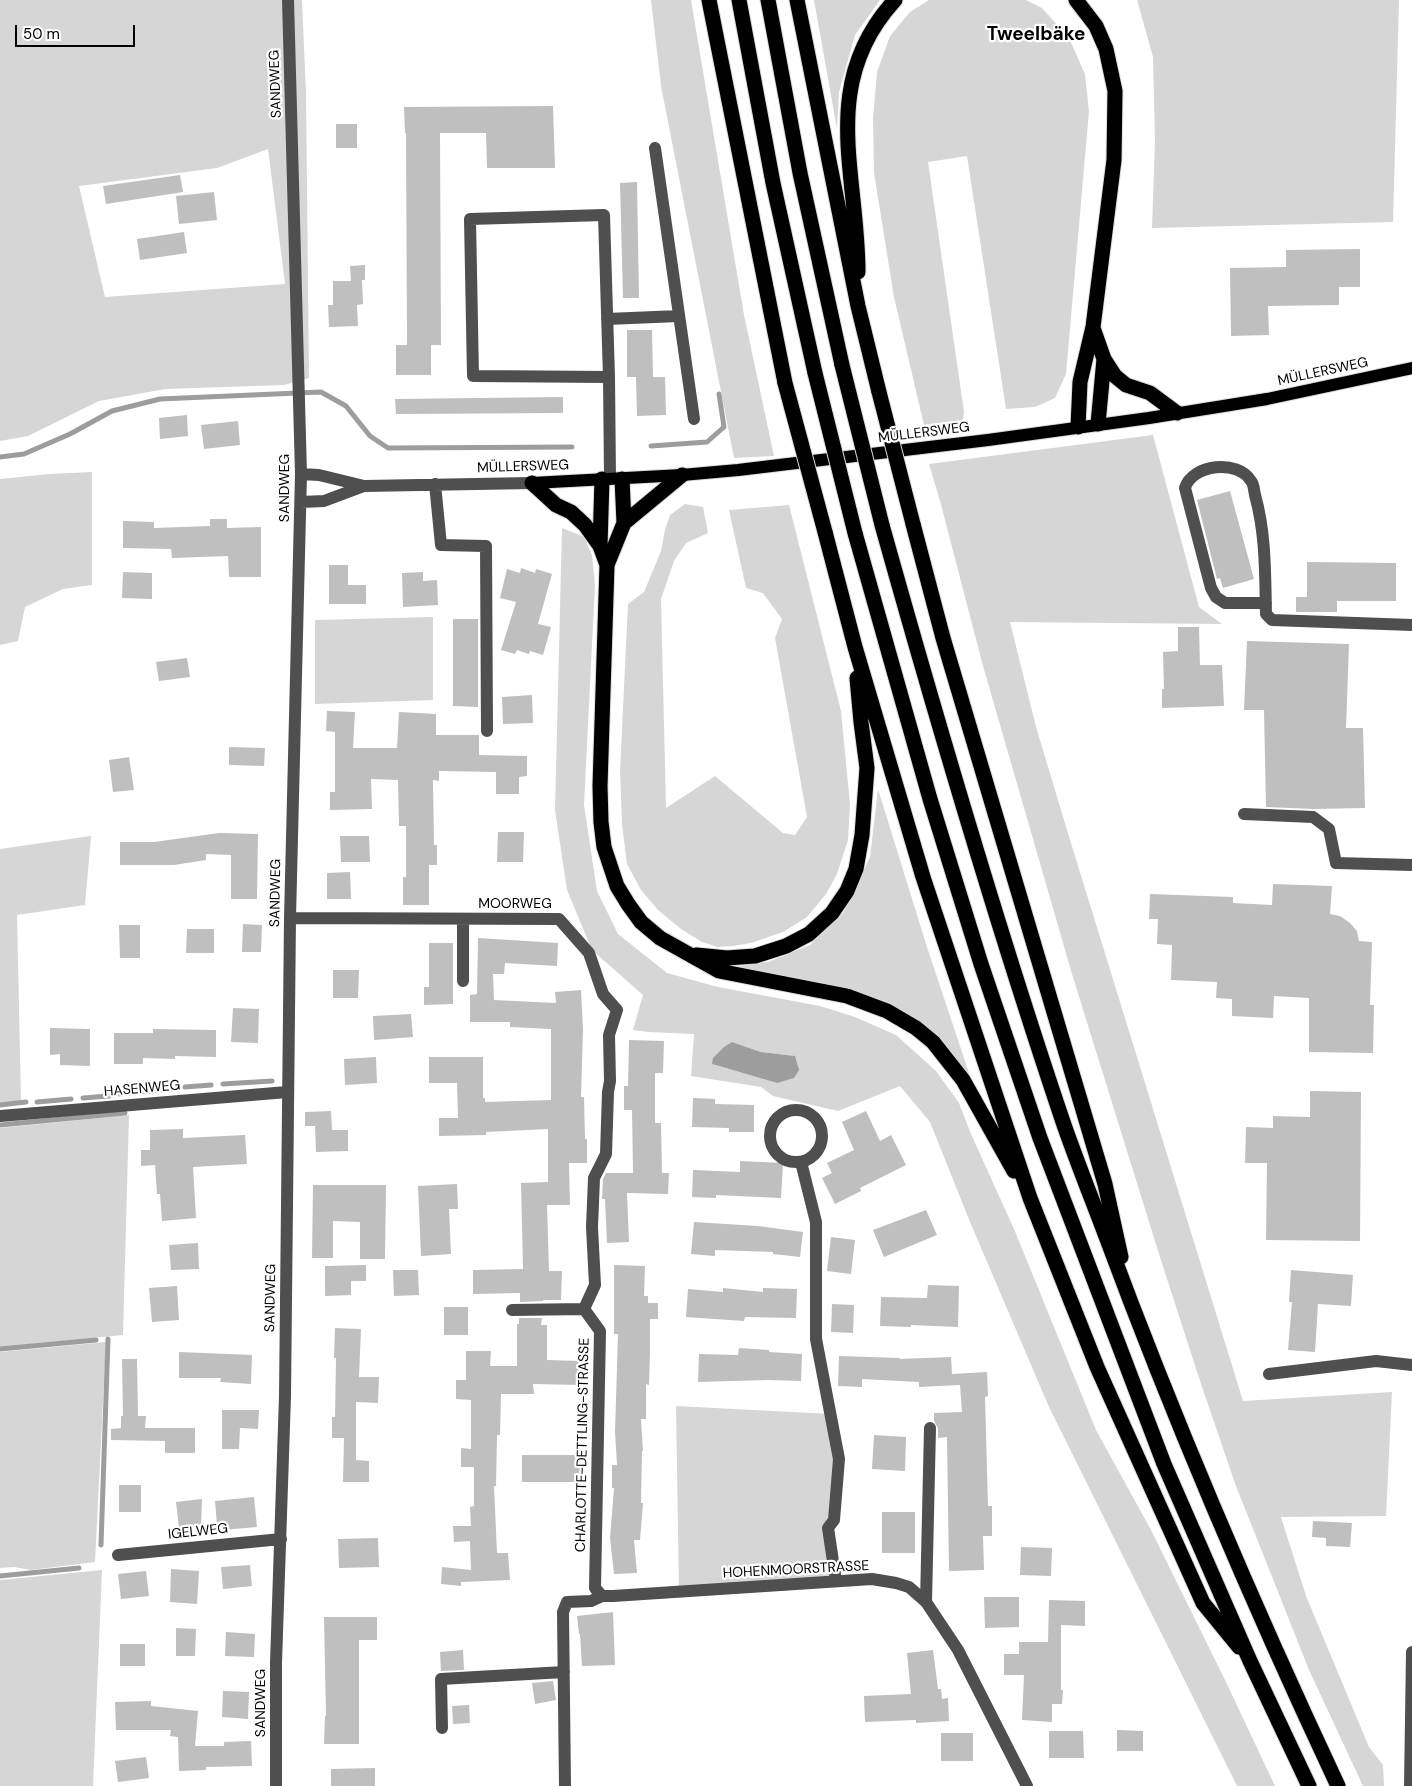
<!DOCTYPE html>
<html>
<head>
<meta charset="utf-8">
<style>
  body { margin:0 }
  #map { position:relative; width:1412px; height:1786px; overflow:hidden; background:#fff; font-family:"DM Sans",sans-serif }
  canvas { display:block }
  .scale { position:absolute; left:15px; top:25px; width:120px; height:22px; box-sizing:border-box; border:2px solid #000; border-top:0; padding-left:6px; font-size:15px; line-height:18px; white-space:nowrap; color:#000; -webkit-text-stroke:4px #fff; paint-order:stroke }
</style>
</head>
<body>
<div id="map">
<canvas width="1412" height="1786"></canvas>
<div class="scale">50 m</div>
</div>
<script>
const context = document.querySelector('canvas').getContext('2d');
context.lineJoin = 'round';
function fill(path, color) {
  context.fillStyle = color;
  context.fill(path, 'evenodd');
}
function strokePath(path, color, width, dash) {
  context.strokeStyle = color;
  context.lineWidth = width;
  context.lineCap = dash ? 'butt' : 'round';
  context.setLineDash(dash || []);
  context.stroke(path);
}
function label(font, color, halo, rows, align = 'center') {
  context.font = font + ' "DM Sans",sans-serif';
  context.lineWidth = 4.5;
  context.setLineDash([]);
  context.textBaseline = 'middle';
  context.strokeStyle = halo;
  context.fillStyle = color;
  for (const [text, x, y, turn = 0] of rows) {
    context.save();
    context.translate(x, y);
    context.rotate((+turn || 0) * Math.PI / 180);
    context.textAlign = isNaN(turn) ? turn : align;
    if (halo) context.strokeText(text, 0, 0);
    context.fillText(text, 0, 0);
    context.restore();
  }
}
const green = new Path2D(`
  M0,0H302L306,93L309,378L284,385L165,389L99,401L28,436L0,441ZM268,149L285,284L105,297L79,186L217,168Z
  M651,0H691L744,315L774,456L734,458L661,86Z
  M814,0H880L855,35L839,92L837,129Z
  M929,0H1026L1042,8L1069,38L1085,74L1089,111L1066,374L1055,398L1035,407L1006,409L967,156L928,162L964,412L963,420L924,425L894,297L874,173L873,119L877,72L890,36L910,12Z
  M1137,0H1399L1393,222L1152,228L1155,141L1153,57Z
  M1153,435L1199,607L1222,624L1010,622L1036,727L1067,830L1243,1401L1392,1392L1386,1516L1281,1517L1306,1596L1369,1747L1383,1765L1384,1786H1363L1309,1670L1236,1486L1201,1384L1159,1254L1072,974L983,666L940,501L929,464Z
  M92,472V585L63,589L25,607L18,641L0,645V479L49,474Z
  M685,504L703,507L708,533L686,543L674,561L661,599L666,808L715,776L783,833L795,835L807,817L775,638L782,619L763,593L746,588L729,510L789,505L841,711L850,804L848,840L837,874L826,894L807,917L783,932L751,943L733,946L718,947L702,942L681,929L658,910L641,890L627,864L622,825L620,771L628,604L644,592L661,551L665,530L670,515Z
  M562,528L584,537L592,555L595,585L584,805L597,891L618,934L667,973L718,987L820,1006L855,1017L896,1035L936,1071L959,1103L971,1134L1014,1229L1096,1430L1151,1530L1225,1680L1275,1786H1237L1049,1407L970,1222L930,1122L900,1086L838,1111L773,1096L761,1087L691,1076L694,1034L648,1032L633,1030L643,995L592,950L567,890L555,810ZM732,1042L761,1052L794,1056L777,1083L712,1064Z
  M433,617V700L315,704V620Z
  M878,789L926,944L970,1076L941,1042L885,1005L733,967L768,962L810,945L843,913L870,857Z
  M91,836L85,905L17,915L21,1101L0,1103V849Z
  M129,1115L123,1335L0,1347V1128Z
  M106,1342L95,1562L31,1570L14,1567L0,1568V1352Z
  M676,1406L831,1414L839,1459L834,1520L836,1581L679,1592Z
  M102,1570L93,1786H0V1580Z`);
const water = new Path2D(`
  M732,1042L761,1052L795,1056L799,1070L794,1078L777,1083L712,1064L713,1058L724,1047Z`);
const stream = new Path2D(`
  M651,446L707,442L724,427L719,394
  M0,457L24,454L70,434L112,411L160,399L321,392L346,406L370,436L388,448L572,447
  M223,1084L272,1081
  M185,1087L211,1085
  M120,1094L172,1089
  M83,1098L109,1096
  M37,1102L71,1099
  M0,1105L26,1102
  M0,1125L125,1113
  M0,1349L96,1340
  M101,1545L108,1339
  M0,1576L79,1568`);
const building = new Path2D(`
  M553,106L555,168H487L486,133H440L441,345H431V375H396V345H407L406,133H405L404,107Z
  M336,124H357V148H336Z
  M180,175L183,192L106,204L103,186Z
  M637,182L639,298H623L620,183Z
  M214,192L217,220L179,224L176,196Z
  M184,232L187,253L140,260L137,239Z
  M1360,249V287H1339V305L1268,306L1269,335L1231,336L1230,268L1286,267V250Z
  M365,265V280H362L363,304L357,305L358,326L329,327L328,305H333V281H351L350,266Z
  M627,330H652L653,377H665L666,415L637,416L636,377H627Z
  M563,397V413L396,414L395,399Z
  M187,415L188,436L160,439L159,418Z
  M238,421L240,445L204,449L201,425Z
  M1230,491L1254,579L1223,588L1220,578L1217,579L1197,500Z
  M210,519H227V528L261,527V577H229L228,556L172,558L171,549L123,548V521L154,522V528L210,526Z
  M1307,562L1396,563V601H1337V612H1296V597H1307Z
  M329,565H348V585H366V604H329Z
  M521,568L535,573L536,569L552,574L538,624L551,627L543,655L530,651L529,654L517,650L515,654L501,650L516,602L500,598L507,569L520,573Z
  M123,572L152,573V599L122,598Z
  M423,572V581L437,580L438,605L403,607L402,573Z
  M453,619H478V707L453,706Z
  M1178,627H1199L1200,665H1222L1224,706L1162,708V689H1164L1163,652L1178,651Z
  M1247,641L1349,644L1346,728H1363L1365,808L1314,809L1266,807L1264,710H1244Z
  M187,658L190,677L159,681L156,662Z
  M532,695L533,723L503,724L502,697Z
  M327,711L355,712L353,748H397L399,712L436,714V735H479V755L527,756V776L519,777V794H496V772L439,771V781L433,780L434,845H437V865H429V905H403V877H406V826H399L398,780L371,779L372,809L330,810V792H335V732L326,731Z
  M229,747L265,748L264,766L229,765Z
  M129,757L134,790L113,792L109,760Z
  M498,832H524L523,862H497Z
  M219,833L258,834L257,899H231V855L206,854V860L174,865H120V842H154Z
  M340,836H369L370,862H341Z
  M350,872L351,899H327V873Z
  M1273,884L1332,886L1330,914L1340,916L1350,923L1357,931L1359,941L1372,942L1370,1005H1374L1373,1053L1309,1052V998L1274,996L1273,1018L1232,1016V999L1216,998L1217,982L1171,980L1172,945L1157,944L1158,919H1149L1150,894L1233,897V903L1272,905Z
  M243,924L262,925L261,952H242Z
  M119,925H140V958H120Z
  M187,929H214V953H186Z
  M478,938L558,943L557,966L505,963L504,974H493L494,1000L556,1003L555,992L581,990L583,1029L581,1097H584L585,1139H587V1163H569L570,1205H547L549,1271H562L561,1300H543V1301L520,1302V1293L473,1294V1270L523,1269L521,1183L548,1182V1129L486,1132V1135L439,1136V1118H458L457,1083H429V1057H483V1098H485V1102L551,1100V1029L510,1027V1022H470V995L477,994Z
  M429,943H453V1004L424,1005V987H429Z
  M333,970H359L358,998H333Z
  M233,1008L259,1009L258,1043L231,1042Z
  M411,1014L413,1037L374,1040L373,1016Z
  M50,1028L90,1029V1066L60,1065V1054L50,1055Z
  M153,1029L216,1030V1057L175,1056V1059L143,1058V1064H114V1033H153Z
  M629,1040L664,1041L663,1073H655V1123H661L662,1173H669L668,1194L627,1193L629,1242L607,1243L605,1199H602L603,1179L606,1173H633L632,1110H624V1086H628Z
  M376,1057L377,1083L345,1085L344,1059Z
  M1310,1091L1361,1092L1360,1241L1266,1240L1267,1163H1245L1246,1127L1273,1128V1116L1310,1117Z
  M693,1098L715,1099V1104L754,1105V1132H729V1128L692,1127Z
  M331,1111L332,1130H348V1151L316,1152L315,1126H305V1112Z
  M866,1111L880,1141L891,1135L906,1165L860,1188L861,1191L835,1204L822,1178L832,1173L827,1163L854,1150L842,1122Z
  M183,1129V1138L245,1135L247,1164L193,1167L196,1218L162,1221L160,1194H157L155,1165L141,1166V1150H150V1130Z
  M740,1161L783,1163L781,1198L716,1195V1198L692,1197L693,1170L740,1172Z
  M457,1184L458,1209H449L451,1254L421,1256L418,1186Z
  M313,1185H386L385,1259H360V1222L333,1221V1258H312Z
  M926,1210L937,1235L884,1257L873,1230Z
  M694,1222L758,1226L803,1232L800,1257L773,1254V1252L715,1250V1256L691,1254Z
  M831,1237L855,1240L851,1274L827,1271Z
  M198,1243L199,1269L171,1270L169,1245Z
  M366,1265V1281H351V1295L325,1296V1266Z
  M614,1265L645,1266L644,1296H648V1303H658V1319H650V1351L649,1385L646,1384V1419H641L643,1451H642L641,1503H643L640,1540H634L637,1573L614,1574L610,1538L614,1488H612V1465H617L615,1432L618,1334H614Z
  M393,1270H418L419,1295L394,1296Z
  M1291,1270L1353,1275L1351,1306L1318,1304L1315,1352L1288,1350L1292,1302H1289Z
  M928,1285L959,1286L958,1327L911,1325V1327L880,1326L881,1297L927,1298Z
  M177,1286L179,1320L152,1322L149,1288Z
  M723,1288L763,1292V1288L797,1289L796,1318L745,1317L744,1321L686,1317L688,1289L723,1292Z
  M832,1304L854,1305L853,1333L831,1332Z
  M444,1307H468V1335H444Z
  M519,1318H542L541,1325H547V1360L580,1361V1385L533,1384L534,1394H501L500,1435H497L496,1486H494L497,1553H508L510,1580L461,1582V1586L441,1584L442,1567L471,1570L470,1541L454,1542L453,1526H471L470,1507L474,1506V1467H461V1448L471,1449V1400L456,1399V1380H466V1351H491L490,1366H517V1324H519Z
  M335,1328L361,1329L359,1377H379L378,1403L356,1402V1460L369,1461V1482H343L344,1438H332V1417H335L336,1358H334Z
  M739,1348L769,1350V1352L802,1354L801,1381L768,1380L698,1382L699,1354L738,1355Z
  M179,1352L252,1355L251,1384L220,1382L221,1378H179Z
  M839,1356L900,1358L899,1359L951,1357L952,1374L987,1372L988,1396L985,1397L988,1506H992V1536H983L984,1570L949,1571L947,1437L938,1438V1428L934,1421V1413L962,1412L960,1385L919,1387V1382L862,1379V1387L838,1386Z
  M122,1359H137L138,1416H146L145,1428H195V1453H165V1441L111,1440V1429L121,1428V1416H123Z
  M222,1410H259L258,1429L240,1428L239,1449H222Z
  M874,1435L906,1437L905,1471L872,1469Z
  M522,1455H580V1482H522Z
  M119,1485H141V1512H119Z
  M254,1497L257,1527L222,1530V1524L217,1525L215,1501Z
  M202,1499L201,1526L179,1528L176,1502Z
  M882,1512H915V1553H882Z
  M1313,1521L1352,1523L1350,1547L1326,1546V1538L1312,1537Z
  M378,1538L379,1567L339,1568L338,1539Z
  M1021,1547L1052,1548L1051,1576L1020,1575Z
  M250,1565L252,1586L223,1589L221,1567Z
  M171,1569L199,1571L197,1604L170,1602Z
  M146,1571L149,1596L121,1599L118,1574Z
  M984,1597H1019V1627L985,1628Z
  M1049,1600L1085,1601V1626L1061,1625V1690H1063L1062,1704H1052V1722L1022,1720L1024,1675H1004V1654H1019V1642H1048Z
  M613,1612L615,1665L582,1666L580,1634H579L577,1616Z
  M324,1617H377V1640H359V1744H324L325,1716H326Z
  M176,1628L196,1629L195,1656H176Z
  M226,1632L255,1634L254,1657L225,1656Z
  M120,1644H145V1666H120Z
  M463,1650L464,1670L441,1671L440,1652Z
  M933,1650L938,1689H941L942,1699L948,1698L949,1721L916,1723V1720L865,1722L864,1696L911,1694L907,1653Z
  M553,1681L556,1700L535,1704L532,1683Z
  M223,1691L249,1692L248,1719L222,1717Z
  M151,1701V1706L198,1711L195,1746H224V1742L251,1741L252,1766L206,1767V1770L179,1771L178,1737L170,1736L171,1730H116L115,1702Z
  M469,1705L470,1723L453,1724L452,1706Z
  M1117,1730L1143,1731V1751H1117Z
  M1049,1731H1083L1084,1758H1049Z
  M941,1733H973V1761H941Z
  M146,1757L149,1778L118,1782L115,1761Z
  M375,1768V1786H331V1769Z`);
const minor = new Path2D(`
  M655,148L694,419
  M607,319L679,316
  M609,377L473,376L470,219L604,215L609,377L610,479
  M301,474L319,475L364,486L532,483
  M435,484L441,545L486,546L487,731
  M301,502L324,501L364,486
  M1266,603H1225L1216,597L1211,588L1185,488C1192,464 1238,459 1251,481C1254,484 1254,491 1255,495C1266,534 1265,574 1266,614L1272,620L1412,625
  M1244,814L1313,817L1329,829L1336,863L1412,865
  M290,918L559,919L589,953L603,994L617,1010L609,1035L610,1081L608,1092L606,1154L594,1178L592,1227L595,1285L584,1309
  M463,981V919
  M770 1136a26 26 0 1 1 52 0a26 26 0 1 1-52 0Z
  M0,1116L287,1092
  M801,1162L816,1222V1339L839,1459L834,1520L828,1528L836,1581
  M584,1309L600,1331L595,1588L602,1596H613L872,1579L896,1583L909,1587L926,1602L958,1650L1027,1786
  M512,1310L584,1309
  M1269,1374L1376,1361L1412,1365
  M118,1555L281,1539
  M926,1602L930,1428
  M442,1728L441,1679L564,1672
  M276,1786V1663L285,1396L290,918L301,474L288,0
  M565,1786L563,1612L567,1602L591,1601L602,1596
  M1410,1786L1412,1652`);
const major = new Path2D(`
  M532,483L682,475L738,470L988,440L1149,418L1267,399L1412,368`);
const highway = new Path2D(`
  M709,0L785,383
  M739,0L773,183L815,373
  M768,0L800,173L842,365
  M797,0L858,306L879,392
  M1076,0L1096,26L1106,49L1115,91L1114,160L1093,327L1080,382L1078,427
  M858,272C858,173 818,84 895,0
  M1093,328L1104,359L1115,376L1126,385L1150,393L1177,413
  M1098,424L1104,359
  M682,475L624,523L607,565L600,786L601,822L604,847L617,886L628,904L641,922L660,938L719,971L847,996L887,1011L916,1028L933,1042L963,1080L1014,1171
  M622,479L624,523
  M532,483L556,505L571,512L585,525L600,546L607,565
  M913,524L943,638L1105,1184L1121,1257
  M882,525C938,725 996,923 1062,1119C1076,1160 1092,1199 1107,1239C1176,1425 1254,1607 1338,1786
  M825,532L855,647L923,877L1030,1198L1097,1367L1203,1603L1239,1647
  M855,533L930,799L981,964L1040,1138L1164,1464L1250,1661L1309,1786
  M600,546L602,479
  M696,955L727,958L755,956L786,946L809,934L832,913L847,891L856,869L862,835L867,768L861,722L857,678`);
const highwayBridge = new Path2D(`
  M842,365L882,525
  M815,373L855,533
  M785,383L825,532
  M879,392L913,524`);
const streetNames = [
  ["SANDWEG",276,84,-92],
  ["MÜLLERSWEG",1323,372,-12],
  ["MÜLLERSWEG",924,433,-7],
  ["MÜLLERSWEG",523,467,-2],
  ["SANDWEG",285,488,-90],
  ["SANDWEG",276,893,-89],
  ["MOORWEG",515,904],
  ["HASENWEG",142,1089,-5],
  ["SANDWEG",271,1298,-89],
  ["CHARLOTTE-DETTLING-STRASSE",583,1445,-89],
  ["IGELWEG",198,1532,-6],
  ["HOHENMOORSTRASSE",796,1570,-3],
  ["SANDWEG",261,1703,-90]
];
const districtNames = [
  ["Tweelbäke",1036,35]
];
fill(green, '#d6d6d6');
fill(water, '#9d9d9d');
strokePath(stream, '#9d9d9d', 5);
fill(building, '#bfbfbf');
strokePath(major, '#dbdbdb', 14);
strokePath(highway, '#dbdbdb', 17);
strokePath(minor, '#4f4f4f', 12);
strokePath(major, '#000', 12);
strokePath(highway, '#000', 15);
strokePath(highwayBridge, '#dbdbdb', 17, []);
strokePath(highwayBridge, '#000', 15);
label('14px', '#000', '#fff', streetNames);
label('bold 19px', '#000', '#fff', districtNames);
</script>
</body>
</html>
